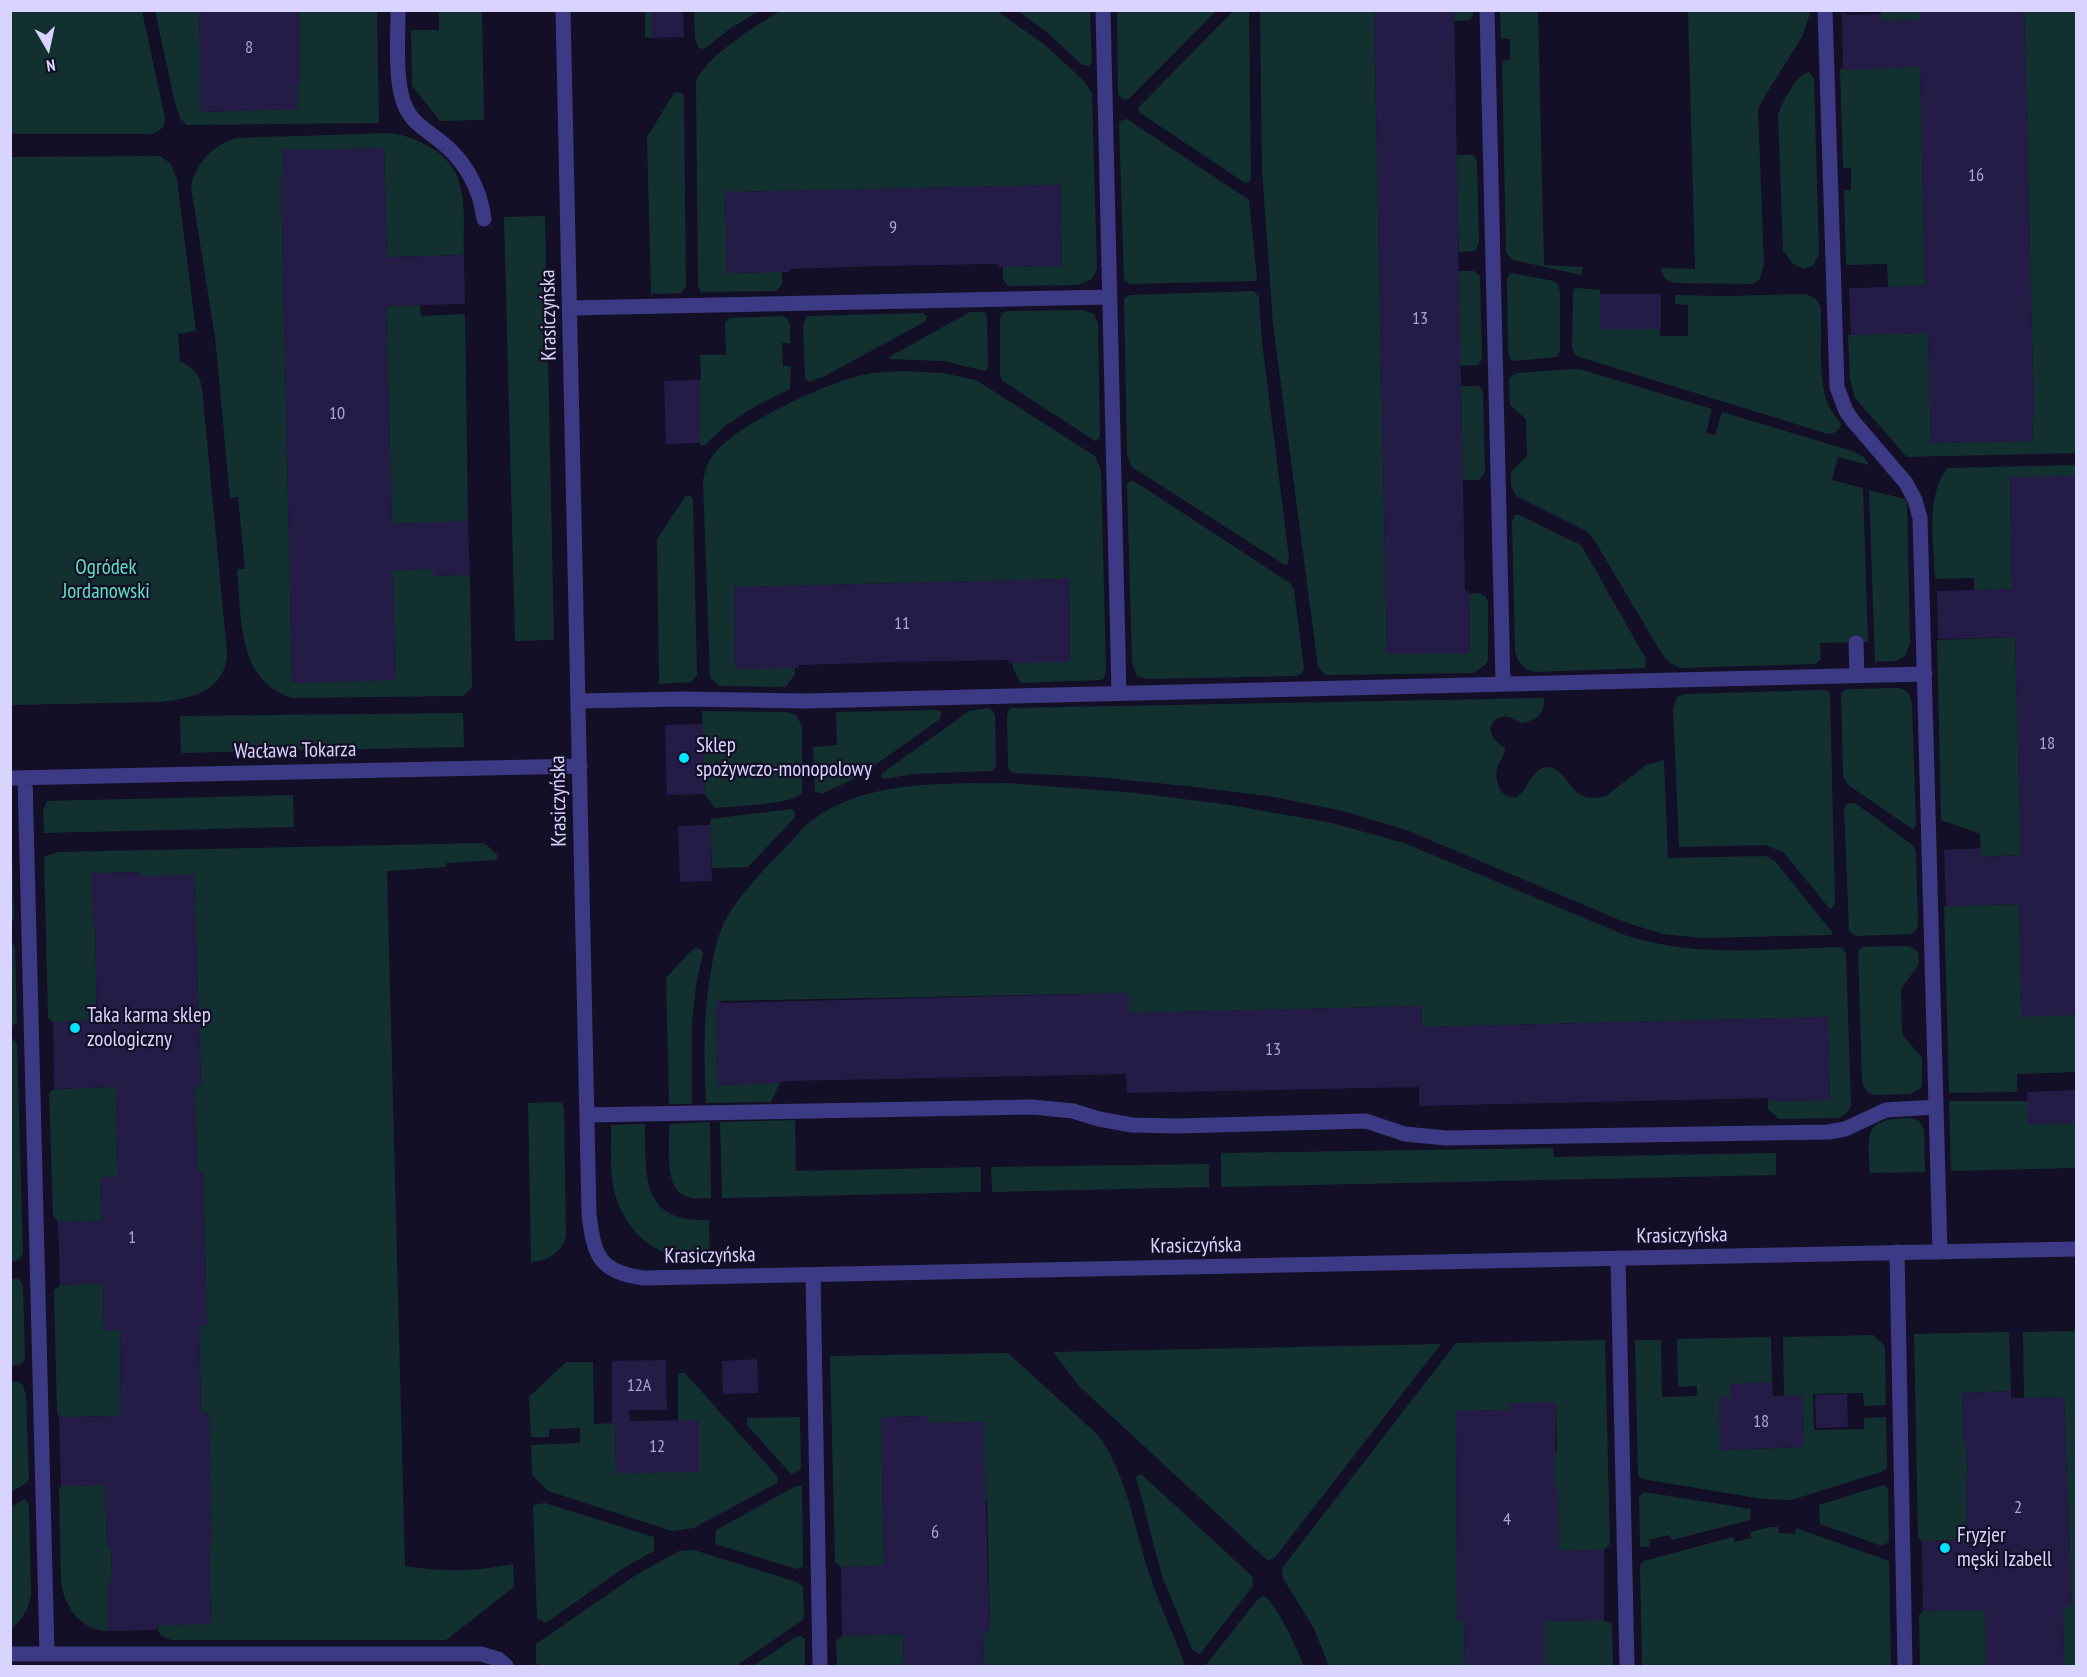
<!DOCTYPE html>
<html>
<head>
<meta charset="utf-8">
<style>
  body { margin:0 }
  #map { position:relative; width:2087px; height:1677px; overflow:hidden; background:#130f26; font-family:"PT Sans Narrow",sans-serif }
  canvas { display:block }
  .frame { position:absolute; inset:0; border:12px solid #d9d4ff; pointer-events:none }
  .north { position:absolute; left:18px; top:18px; width:60px; height:60px; -webkit-text-stroke:4px #130f26; paint-order:stroke; rotate:171deg; font-size:16px; font-weight:700; line-height:24px; text-align:center; color:#d9d4ff }
  .north::after { content:''; display:block; margin:auto; width:21px; height:27px; background:#d9d4ff; clip-path:polygon(50% 0,100% 100%,50% 72%,0 100%) }
</style>
</head>
<body>
<div id="map">
<canvas width="2087" height="1677"></canvas>
<div class="frame"></div>
<div class="north">N</div>
</div>
<script>
const context = document.querySelector('canvas').getContext('2d');
context.lineJoin = 'round';
function fill(path, color) {
  context.fillStyle = color;
  context.fill(path, 'evenodd');
}
function strokePath(path, color, width, dash) {
  context.strokeStyle = color;
  context.lineWidth = width;
  context.lineCap = dash ? 'butt' : 'round';
  context.setLineDash(dash || []);
  context.stroke(path);
}
function label(font, color, halo, rows, align = 'center') {
  context.font = font + ' "PT Sans Narrow",sans-serif';
  context.lineWidth = 4.5;
  context.setLineDash([]);
  context.textBaseline = 'middle';
  context.strokeStyle = halo;
  context.fillStyle = color;
  for (const [text, x, y, turn = 0] of rows) {
    context.save();
    context.translate(x, y);
    context.rotate((+turn || 0) * Math.PI / 180);
    context.textAlign = isNaN(turn) ? turn : align;
    if (halo) context.strokeText(text, 0, 0);
    context.fillText(text, 0, 0);
    context.restore();
  }
}
const green = new Path2D(`
  M10,11H142L165,118C165,128 159,132 150,134H11Z
  M155,11H199L202,112L297,109V85H300L299,11H377L379,123L187,125L180,118L175,103Z
  M439,11H482L484,120L440,121L412,86L411,30H439Z
  M645,11H652V38L645,37Z
  M694,11V10L759,11L731,28L704,49L699,48L695,39Z
  M780,11H997L1045,45L1083,80L1092,93L1097,269L1092,279L1078,285L1008,286L1003,279V267L1062,266L1060,183H1056V185L730,192V190H725L727,273L782,272V284L777,291L701,292L698,286L696,81C707,55 756,26 780,11Z
  M1018,11H1093L1090,12L1092,62L1089,66L1082,65L1049,34Z
  M1117,11V10L1216,11L1129,99L1123,100L1118,94Z
  M1233,11H1249L1251,178L1249,182L1245,183L1139,112L1138,108Z
  M1260,11H1374L1387,654L1470,652L1469,594L1479,593L1486,597L1488,602V660L1485,665L1474,673L1333,675H1326L1318,667L1273,324L1262,170Z
  M1454,11H1474L1473,16L1469,20L1454,21Z
  M1500,11H1538L1544,265L1583,267L1581,275L1513,260L1506,253L1502,61L1510,60V39L1501,38Z
  M1688,11H1811L1802,37L1763,99L1758,109L1764,265L1760,279L1753,284L1674,283C1666,280 1662,277 1661,268L1695,269Z
  M1881,11H1920V20L1881,21Z
  M2024,11H2076V453L1907,457L1855,398L1850,379L1848,335L1928,333L1931,443L2033,441L2032,417L2034,416Z
  M1920,67L1925,286L1888,287L1887,264L1846,265L1844,190H1851V168H1843L1840,69Z
  M1809,72L1814,79L1819,253L1814,265L1804,269L1793,264L1783,250L1778,115C1782,103 1796,74 1809,72Z
  M679,92L683,94L684,98L686,286L681,293L651,294L647,137L674,93Z
  M1127,119L1249,200L1257,277L1256,281L1130,284L1124,280L1119,123L1120,121Z
  M388,133C403,134 416,139 428,146C471,168 463,213 464,255L387,257L384,148L283,151V175L281,176L292,682L395,680L393,570L433,569V576L468,575L470,577L472,688L463,696L292,698C236,680 242,617 237,569H245L238,497L230,498L215,337L191,187C195,164 213,145 236,138Z
  M1456,155H1474L1477,161L1479,243L1475,251L1459,252Z
  M160,156L171,164L177,179L196,331L178,334L180,361C192,367 200,374 202,388L227,652C227,690 192,699 160,702L11,705V157Z
  M545,216L554,640L515,641L504,217Z
  M1459,271H1474L1480,276L1482,359L1478,365L1460,366Z
  M1510,273L1554,281L1558,285L1560,292V351L1557,357L1515,361L1510,359L1508,352L1507,279Z
  M1579,288L1600,290V329H1660V336H1688V305L1675,304V295L1723,296L1804,294C1814,296 1819,300 1821,310C1822,339 1817,383 1830,408C1833,414 1837,418 1841,423C1840,431 1835,433 1828,434L1576,356L1572,348L1573,293L1574,289Z
  M1254,291L1259,297L1262,342L1289,558L1288,564L1285,565L1132,467L1127,455L1124,298L1130,295Z
  M420,305L421,316L465,314L468,521L392,524L386,306Z
  M1083,310L1094,314L1098,324L1100,438L1095,441L1003,381L1000,375V319L1002,313L1008,311Z
  M970,312H984L987,316L988,367L986,371L943,361L890,359L889,357Z
  M923,313L927,316L926,321L825,376L809,382L805,378L803,325L807,316Z
  M781,316L787,318L790,325V343H782L783,366H791L790,389L756,406L725,426L705,445L700,446L699,380L701,379L700,355H726L725,322L730,318Z
  M1574,369L1583,370L1712,409L1706,433L1715,435L1722,412L1852,451L1864,457L1869,465L1838,457L1832,480L1863,488L1868,642L1820,643L1821,659L1815,664L1681,668L1670,663L1662,654L1593,538L1586,531L1516,496L1511,486V472L1527,456L1526,419L1510,405L1509,378L1516,373Z
  M903,371L943,373L976,380L1095,456L1101,470L1106,670L1104,678L1101,680L1021,683L1013,669V662L1070,661L1069,578H1064V579L739,587L738,586H734L735,669L795,667V674L786,687L720,686L710,678L703,481C705,471 707,463 713,455C738,423 826,383 866,374C878,372 891,372 903,371Z
  M1461,386H1479L1483,391L1485,473L1479,480H1463Z
  M2076,465V476L2010,478L2012,589L1974,590V578L1935,579C1934,543 1925,499 1947,468Z
  M1130,481H1134L1290,583L1294,590L1304,668L1302,674L1295,676L1146,679L1137,676L1132,663L1127,485Z
  M1869,490L1905,499L1907,502L1910,643L1905,656L1897,661L1875,662Z
  M689,495L693,499L697,675L691,682L659,684L657,539L685,497Z
  M1515,515H1519L1579,544L1583,548L1646,659L1645,668L1534,672C1523,669 1519,663 1515,652L1512,522Z
  M2015,637L2021,855L1981,857L1980,834L1941,820L1937,640Z
  M1898,688C1907,689 1910,694 1912,703L1916,826L1912,829L1847,784L1843,776L1841,693L1848,689Z
  M1824,690L1828,691L1830,695L1835,902L1834,906L1830,909L1784,853L1766,845L1679,847L1673,708L1677,697L1685,694Z
  M1544,698C1545,714 1537,720 1521,723C1517,721 1513,718 1508,717C1496,714 1485,727 1494,738C1496,742 1501,745 1505,748C1504,760 1498,761 1497,769C1495,777 1498,790 1505,795C1528,809 1527,761 1552,768C1573,775 1569,806 1606,796L1646,765L1664,760L1668,858L1766,856L1775,861L1832,932V935L1701,938L1663,934L1624,922L1409,831L1343,811L1274,797L1187,786L1097,777L1014,773L1010,771L1008,766L1007,717L1008,711L1011,708Z
  M988,708L993,711L995,715L996,766L992,771L914,774L884,779L881,777V774L969,711Z
  M937,710L941,712L940,719L858,777L822,794L815,792L813,747L837,745L836,712Z
  M702,711L786,712L796,715L802,726V793C791,805 733,806 715,808L705,794Z
  M463,713L464,747L181,753L180,716Z
  M1008,783L1136,793L1230,805L1332,823L1404,843L1625,935C1694,958 1768,949 1840,947L1844,950L1846,955L1851,1105C1848,1113 1845,1116 1837,1118L1779,1119L1768,1109V1101L1830,1100L1827,1017L1422,1027L1421,1006L1129,1013V993L716,1001L718,1085L780,1083L771,1102L706,1103C704,1060 703,1018 710,976C714,954 717,934 728,915C748,883 781,853 806,825C862,779 940,784 1008,783Z
  M293,795L294,827L44,833L43,811L47,801Z
  M1848,803H1855L1914,846L1916,853L1918,924L1917,929L1912,934L1856,936L1849,931L1844,808Z
  M792,809L795,812V817L748,867L712,868L710,819Z
  M484,843L497,854V860L446,863V867L387,871L405,1566C445,1572 474,1572 513,1564L514,1587L446,1640H172C163,1638 158,1635 157,1625L211,1623L209,1546L212,1545L208,1413L201,1414L199,1327L207,1326L203,1172L197,1171L195,1086L201,1085L194,876H141V872L92,873L93,923H95L97,1021L53,1022L48,1018L44,857L58,852Z
  M10,854H12L14,918L11,926Z
  M2019,904L2022,1016L2076,1015V1083V1072L2017,1074V1092L1949,1093L1944,906Z
  M11,942L15,946L17,1023L12,1026Z
  M1909,946L1918,952L1919,964L1901,989L1902,1034L1922,1058V1083L1921,1088L1911,1094L1874,1095L1867,1092L1862,1083L1858,951L1863,947Z
  M697,948L701,949L703,954L696,985L692,1023V1104H669L666,978L692,950Z
  M10,1039H14L17,1044L23,1253L20,1259L11,1262Z
  M116,1087L118,1177H101L102,1221L58,1222L53,1215L49,1093L54,1089Z
  M1949,1101H2028L2029,1124L2076,1123V1168L1951,1171Z
  M558,1102L562,1103L564,1108L566,1236C562,1253 547,1261 531,1262L528,1103Z
  M1911,1118L1919,1121L1924,1129L1925,1172L1870,1173C1868,1131 1863,1119 1911,1118Z
  M795,1120L796,1171L981,1167V1192L722,1198L720,1122Z
  M710,1122L711,1198C702,1198 692,1200 683,1195C664,1186 670,1142 669,1124Z
  M645,1124C646,1176 640,1223 709,1220L710,1256C699,1256 688,1257 678,1256C643,1250 619,1219 613,1185C610,1166 611,1144 611,1125Z
  M1553,1148L1554,1157L1776,1153V1175L1221,1187V1153Z
  M1209,1164V1187L992,1192L991,1167Z
  M10,1278L19,1279L23,1285L25,1358L22,1364L11,1367Z
  M103,1283L104,1330L120,1329L121,1416L59,1417L57,1413L54,1290L60,1285Z
  M2076,1331V1666H2064L2063,1607L2072,1606L2064,1397L2024,1398L2023,1332Z
  M2009,1332L2011,1391L1962,1393L1964,1443L1966,1444L1968,1477H1966L1967,1540L1922,1541L1918,1537L1914,1334Z
  M1873,1335L1885,1346L1886,1405L1864,1406L1863,1393L1813,1394L1814,1430L1864,1429V1418L1886,1417L1887,1468L1881,1472L1791,1500L1763,1499L1643,1479L1638,1476L1635,1340H1661L1662,1397L1697,1396V1386L1678,1387L1677,1339L1771,1337L1772,1382L1730,1397L1719,1398L1721,1450L1803,1447L1802,1395L1784,1396L1783,1337Z
  M1605,1340L1610,1544L1604,1550L1559,1551L1558,1488H1555V1452L1557,1451L1556,1403H1509V1410L1456,1411L1457,1620L1464,1621L1465,1666H1329L1314,1629L1283,1578L1282,1568L1456,1343Z
  M1441,1344L1276,1556L1273,1559L1267,1560L1080,1387L1053,1352Z
  M1008,1353L1098,1435C1128,1476 1134,1529 1150,1576C1160,1607 1175,1636 1185,1666H984L983,1631L990,1630L987,1501L985,1500L982,1422L929,1423L928,1416L881,1417L884,1566L841,1567L835,1562L830,1356Z
  M566,1362H593L594,1424L615,1423L616,1473L699,1471V1420L678,1421V1373H685L778,1477L777,1483L694,1528L672,1531L548,1491L532,1475L531,1445L580,1443V1428L549,1429V1437H531L529,1397Z
  M16,1381L22,1384L26,1394L29,1479L26,1483L11,1492L10,1382Z
  M800,1417L801,1469L792,1475L747,1425V1418Z
  M1141,1474L1252,1576L1253,1586L1200,1654L1193,1651L1162,1576L1136,1477Z
  M105,1485L107,1546L111,1547L112,1582L108,1583V1631C82,1631 65,1608 61,1583L59,1489L61,1486Z
  M1883,1485L1888,1488L1889,1542L1882,1546L1820,1524L1819,1505Z
  M796,1486H802L803,1567L796,1569L715,1544L716,1530Z
  M1644,1492L1751,1509L1750,1520L1672,1540L1669,1535L1649,1540L1650,1546L1646,1547L1640,1546L1639,1497Z
  M24,1499L29,1504L31,1596L28,1607L22,1618L11,1630V1507Z
  M545,1503L654,1537V1551L622,1569L546,1623L537,1618L533,1505Z
  M1771,1527H1779L1778,1533L1795,1534L1796,1528L1889,1561L1891,1666H1642L1640,1565L1644,1561L1733,1537L1735,1542L1751,1538L1750,1532Z
  M694,1550L797,1582L803,1587L804,1619L736,1666H546L536,1664V1644L636,1575L679,1551Z
  M1264,1596C1278,1605 1297,1650 1304,1666H1205L1258,1599Z
  M1985,1610L1986,1666H1920L1919,1615L1923,1611Z
  M1604,1620L1612,1624L1613,1666H1545V1621Z
  M903,1634L904,1666H837L836,1641L842,1636Z
  M801,1636L805,1639V1666H753L796,1637Z`);
const building = new Path2D(`
  M199,10H299L300,85H297L298,109L201,112Z
  M652,10H683L684,37L652,38Z
  M1374,10H1454L1465,591H1469L1470,653L1387,654Z
  M1920,10H2024L2034,417H2032L2033,441L1931,443L1928,333L1851,335L1849,288L1925,286L1920,67L1843,70L1842,13H1845V15L1881,14V21L1920,20Z
  M384,148L387,257L464,255L465,304L386,306L392,524L468,521L470,575L433,576V569L393,570L395,680L292,683L281,175H283V150Z
  M1056,183H1060L1062,266L1003,267H999V264L882,266L789,269V272L727,273L725,190H730V192L1056,185Z
  M1600,294H1661V329H1600Z
  M699,380L700,443L666,444L664,381Z
  M2076,476V1015L2022,1017L2019,904L1946,906L1944,850L1981,848V857L2021,855L2015,637L1938,639L1937,591L2012,589L2010,477Z
  M1064,578H1069L1070,662L1009,663V660L893,662L806,665H798L799,668L735,669L734,586H739L738,587L1064,579Z
  M703,724L705,794L667,795L665,725Z
  M710,825L712,881L680,882L678,826Z
  M142,872L141,876L194,875L201,1086H195L197,1171H203L207,1326L199,1327L201,1414L209,1413L212,1545L209,1546L211,1624L157,1625V1630L108,1631V1583L112,1582L111,1547L107,1546L105,1485L61,1486L59,1417L121,1416L120,1329L104,1330L103,1283L60,1285L58,1222L102,1221L101,1177H118L116,1087L54,1089L53,1022L97,1021L95,923H93L92,873Z
  M1129,993V1013L1421,1006L1422,1027L1828,1017L1830,1100L1768,1101V1098L1419,1106V1087L1127,1093L1126,1074L789,1081L780,1082V1083L718,1085L716,1001H721V1003Z
  M2076,1090V1123L2028,1124L2027,1092Z
  M757,1359L758,1393L723,1394L722,1361Z
  M666,1360L667,1410H629L630,1421L699,1420V1472L616,1473L615,1423L612,1424V1361Z
  M1772,1382L1773,1396L1802,1395L1803,1447L1720,1450L1719,1397H1730V1384Z
  M2011,1391V1398L2064,1397L2072,1607H2063L2064,1666H1986L1985,1610L1923,1611L1922,1541L1967,1540L1966,1477H1968L1966,1444L1964,1443L1962,1393Z
  M1847,1394L1848,1427L1816,1428L1815,1395Z
  M1556,1402L1555,1488H1558L1559,1551L1604,1550V1620L1545,1621V1666H1465L1464,1621H1457L1456,1411L1509,1410V1403Z
  M929,1416V1423L983,1422L990,1631H983L984,1666H904L903,1634L842,1636L841,1567L884,1566L881,1417Z`);
const street = new Path2D(`
  M398,10C398,38 394,87 407,110C414,124 429,132 440,141C465,160 480,188 484,219
  M563,10L589,1214C594,1256 599,1272 644,1278L2076,1249
  M1103,10L1119,693
  M1487,10L1503,684
  M1825,10L1837,387L1846,411L1853,421L1906,483L1915,500L1920,518L1940,1252
  M569,308L1109,297
  M1856,643L1857,675
  M578,701L683,699L806,701L1925,674
  M10,778L580,766
  M25,778L47,1653
  M587,1115L1032,1107L1073,1111L1099,1119L1132,1125L1177,1126L1366,1121L1405,1134L1446,1138L1828,1132L1845,1129L1886,1110L1936,1107
  M1897,1252L1905,1666
  M1618,1258L1627,1666
  M813,1275L820,1666
  M10,1654H481L498,1659L506,1666`);
const markers = [
  [684,758,6,"#00e5ff"],
  [75,1028,6,"#00e5ff"],
  [1945,1548,6,"#00e5ff"]
];
const numberNames = [
  ["8",249,48],
  ["16",1976,176],
  ["9",893,228],
  ["13",1420,319],
  ["10",337,414],
  ["11",902,624],
  ["18",2047,744],
  ["13",1273,1050],
  ["1",132,1238],
  ["12A",639,1386],
  ["18",1761,1422],
  ["12",657,1447],
  ["2",2018,1508],
  ["4",1507,1520],
  ["6",935,1533]
];
const streetNames = [
  ["Krasiczyńska",549,315,-91],
  ["Wacława Tokarza",295,751,-1],
  ["Krasiczyńska",559,801,-91],
  ["Krasiczyńska",1682,1236,-1],
  ["Krasiczyńska",1196,1246,-1],
  ["Krasiczyńska",710,1256,-1]
];
const parkNames = [
  ["Ogródek",106,568],
  ["Jordanowski",106,592]
];
const poiNames = [
  ["Sklep",696,746],
  ["spożywczo-monopolowy",696,770],
  ["Taka karma sklep",87,1016],
  ["zoologiczny",87,1040],
  ["Fryzjer",1957,1536],
  ["męski Izabell",1957,1560]
];
fill(green, '#12302f');
fill(building, '#241b47');
strokePath(street, '#3d3a85', 15);
for (const [x, y, r, color] of markers) {
  const dot = new Path2D();
  dot.arc(x, y, r, 0, 2 * Math.PI);
  context.fillStyle = color;
  context.fill(dot);
  strokePath(dot, '#130f26', 2);
}
label('18px', '#aca6d1', null, numberNames);
label('21px', '#d9d4ff', '#130f26', streetNames);
label('21px', '#5fe0c0', '#130f26', parkNames);
label('21px', '#d9d4ff', '#130f26', poiNames, 'left');
</script>
</body>
</html>
